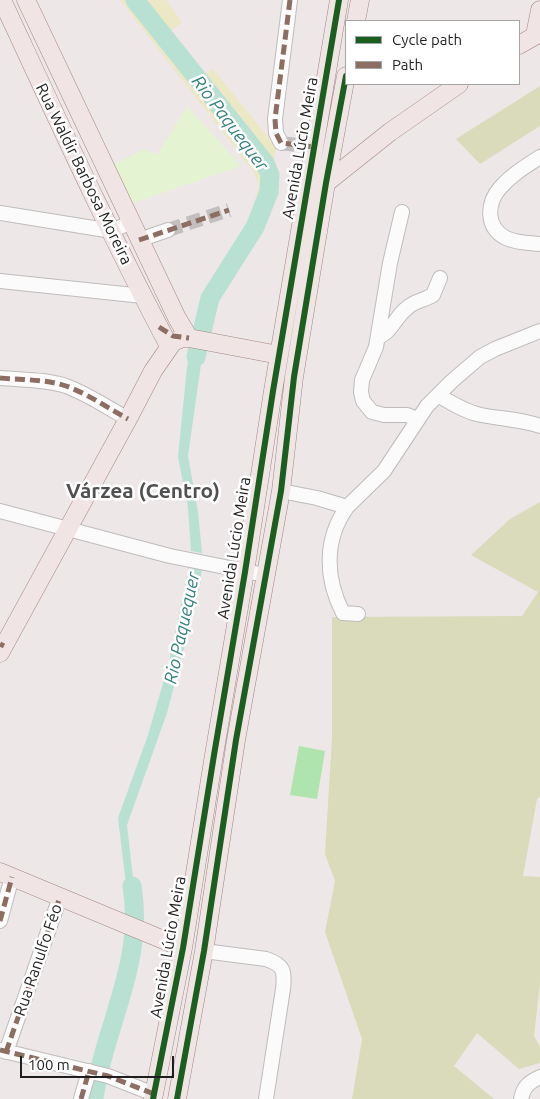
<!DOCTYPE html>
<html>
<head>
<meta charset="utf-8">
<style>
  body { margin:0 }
  #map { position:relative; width:540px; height:1099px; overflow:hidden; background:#ede7e7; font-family:Ubuntu,sans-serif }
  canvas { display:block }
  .legend { position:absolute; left:345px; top:20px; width:175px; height:65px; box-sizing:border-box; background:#fff; border:1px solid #a5a5a5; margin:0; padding:6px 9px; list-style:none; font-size:15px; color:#1e1e1e }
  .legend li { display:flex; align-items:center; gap:10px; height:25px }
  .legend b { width:25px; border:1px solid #a5a5a5 }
  .scale { position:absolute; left:20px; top:1056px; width:154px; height:22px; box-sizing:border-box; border:2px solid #1e1e1e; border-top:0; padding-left:6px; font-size:15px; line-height:18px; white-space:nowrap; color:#1e1e1e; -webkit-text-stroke:4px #fff; paint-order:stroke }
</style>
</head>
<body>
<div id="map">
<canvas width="540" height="1099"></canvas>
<ul class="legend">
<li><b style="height:6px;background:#1b5e20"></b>Cycle path</li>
<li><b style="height:6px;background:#8d6e63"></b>Path</li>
</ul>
<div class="scale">100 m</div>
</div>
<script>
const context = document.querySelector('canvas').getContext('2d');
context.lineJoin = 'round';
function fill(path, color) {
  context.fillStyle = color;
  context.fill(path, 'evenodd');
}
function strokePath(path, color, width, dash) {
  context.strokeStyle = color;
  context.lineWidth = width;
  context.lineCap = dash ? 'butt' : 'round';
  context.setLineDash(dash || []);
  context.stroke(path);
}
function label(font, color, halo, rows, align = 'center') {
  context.font = font + ' Ubuntu,sans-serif';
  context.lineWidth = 5;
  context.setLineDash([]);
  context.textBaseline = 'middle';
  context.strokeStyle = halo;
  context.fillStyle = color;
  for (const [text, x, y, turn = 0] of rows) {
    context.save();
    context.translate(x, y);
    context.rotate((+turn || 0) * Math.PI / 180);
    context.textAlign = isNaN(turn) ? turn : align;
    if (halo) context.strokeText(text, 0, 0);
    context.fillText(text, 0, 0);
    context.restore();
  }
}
const grass = new Path2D(`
  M120,0H166L182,22L161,39L194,82L213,69L276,147C272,166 271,197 253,206L259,186L253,171Z`);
const forest = new Path2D(`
  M540,86V126L480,164L456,139Z
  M540,502V797L537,799L523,876L540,877V983L534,1036L540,1047V1063L519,1069L477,1033L454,1066L494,1099H352L362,1039L325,932L335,881L325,854L332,737V617L522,616L538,592L471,555L510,519Z`);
const park = new Path2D(`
  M187,106L241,166L130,204L113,165L144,149L157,155Z`);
const pitch = new Path2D(`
  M299,746L325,751L317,799L290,795Z`);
const water = new Path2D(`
  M190,350H203L188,456L198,512L202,553L191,551L188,508L178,457L187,367Z
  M189,566H202L200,587L167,713L127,825L137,913L129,909L118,818L148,735L168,666Z`);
const river = new Path2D(`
  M135,0L265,163L270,175L269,192L255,227L210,298L196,357
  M94,1099C104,1026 145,963 132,886`);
const minorTunnel = new Path2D(`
  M281,143L314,147
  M168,230L229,210`);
const minor = new Path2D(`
  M281,143L276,133L275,119L290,0
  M540,157C526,166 511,175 500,188C487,203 485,227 506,238C516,243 529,243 540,244
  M402,212L390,263L376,347L362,380L361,392L363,401L372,412L384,415H407L417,419
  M0,213L112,231L131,222
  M139,240L168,230
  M0,281L143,296
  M378,337C391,333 396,316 407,308C414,301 425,300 433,295L440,278
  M0,378C22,380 45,379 66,386C88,394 108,408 128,419
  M438,395C451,403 466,412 481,415C501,419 520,419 540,426
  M281,491L317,498L347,507L384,471L427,406L452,381L480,357L495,349L540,331
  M347,507C324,540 325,578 343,613L358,614
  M0,511L170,556L265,575
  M0,921L12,877
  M204,951L266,959C284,965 285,971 283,989L266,1099
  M0,1050L108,1076L154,1094
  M6,1052L60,897
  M81,1099L89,1071
  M521,1099C523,1087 529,1082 540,1077`);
const major = new Path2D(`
  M2,0C56,116 109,233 169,346
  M26,0L177,318L189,338
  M356,21L360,0
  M535,35L540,10
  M519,45L540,33
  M326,183L390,132L459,84
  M0,653L128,419L153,371L173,342L183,338H189L279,355
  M0,872L183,948
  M153,1099L183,948L214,755L245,572L273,391L339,0
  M177,1099L204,951L236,740L281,491L294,377L326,183L346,76`);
const quiet = new Path2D(`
  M290,0L275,119L276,133L281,143L314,147
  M139,240L229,210
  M159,327L173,336L189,338
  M0,378C22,380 45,379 66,386C88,394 108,408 128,419
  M0,644L4,646
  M0,921L12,877
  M0,1050L108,1076L154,1094
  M6,1052L60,897
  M81,1099L89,1071`);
const cycleway = new Path2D(`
  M153,1099L183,948L214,755L245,572L273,391L339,0
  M177,1099L204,951L236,740L281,491L294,377L326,183L346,76`);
const streetNames = [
  ["Avenida Lúcio Meira",300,148,-80],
  ["Rua Waldir Barbosa Moreira",84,174,64],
  ["Avenida Lúcio Meira",234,548,-81],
  ["Avenida Lúcio Meira",168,947,-80],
  ["Rua Ranulfo Féo",38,960,-71]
];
const waterNames = [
  ["Rio Paquequer",230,123,53],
  ["Rio Paquequer",182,628,-78]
];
const districtNames = [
  ["Várzea (Centro)",143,491]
];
fill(grass, '#ece7c4');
fill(forest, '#d9dbbb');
fill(park, '#e4f3d1');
fill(pitch, '#b0e4af');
fill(water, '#b8e1d3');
strokePath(river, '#b8e1d3', 19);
strokePath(minorTunnel, '#c4bfbf', 14, [14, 7]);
strokePath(minor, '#bebcbc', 16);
strokePath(major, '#a38683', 19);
strokePath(minor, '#fcfbfb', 14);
strokePath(major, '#f1e4e4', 18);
strokePath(quiet, '#8d6e63', 5, [10, 5]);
strokePath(cycleway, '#1b5e20', 6);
label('16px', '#1e1e1e', '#fff', streetNames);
label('italic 18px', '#36827c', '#fff', waterNames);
label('bold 21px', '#515151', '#fff', districtNames);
</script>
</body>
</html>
